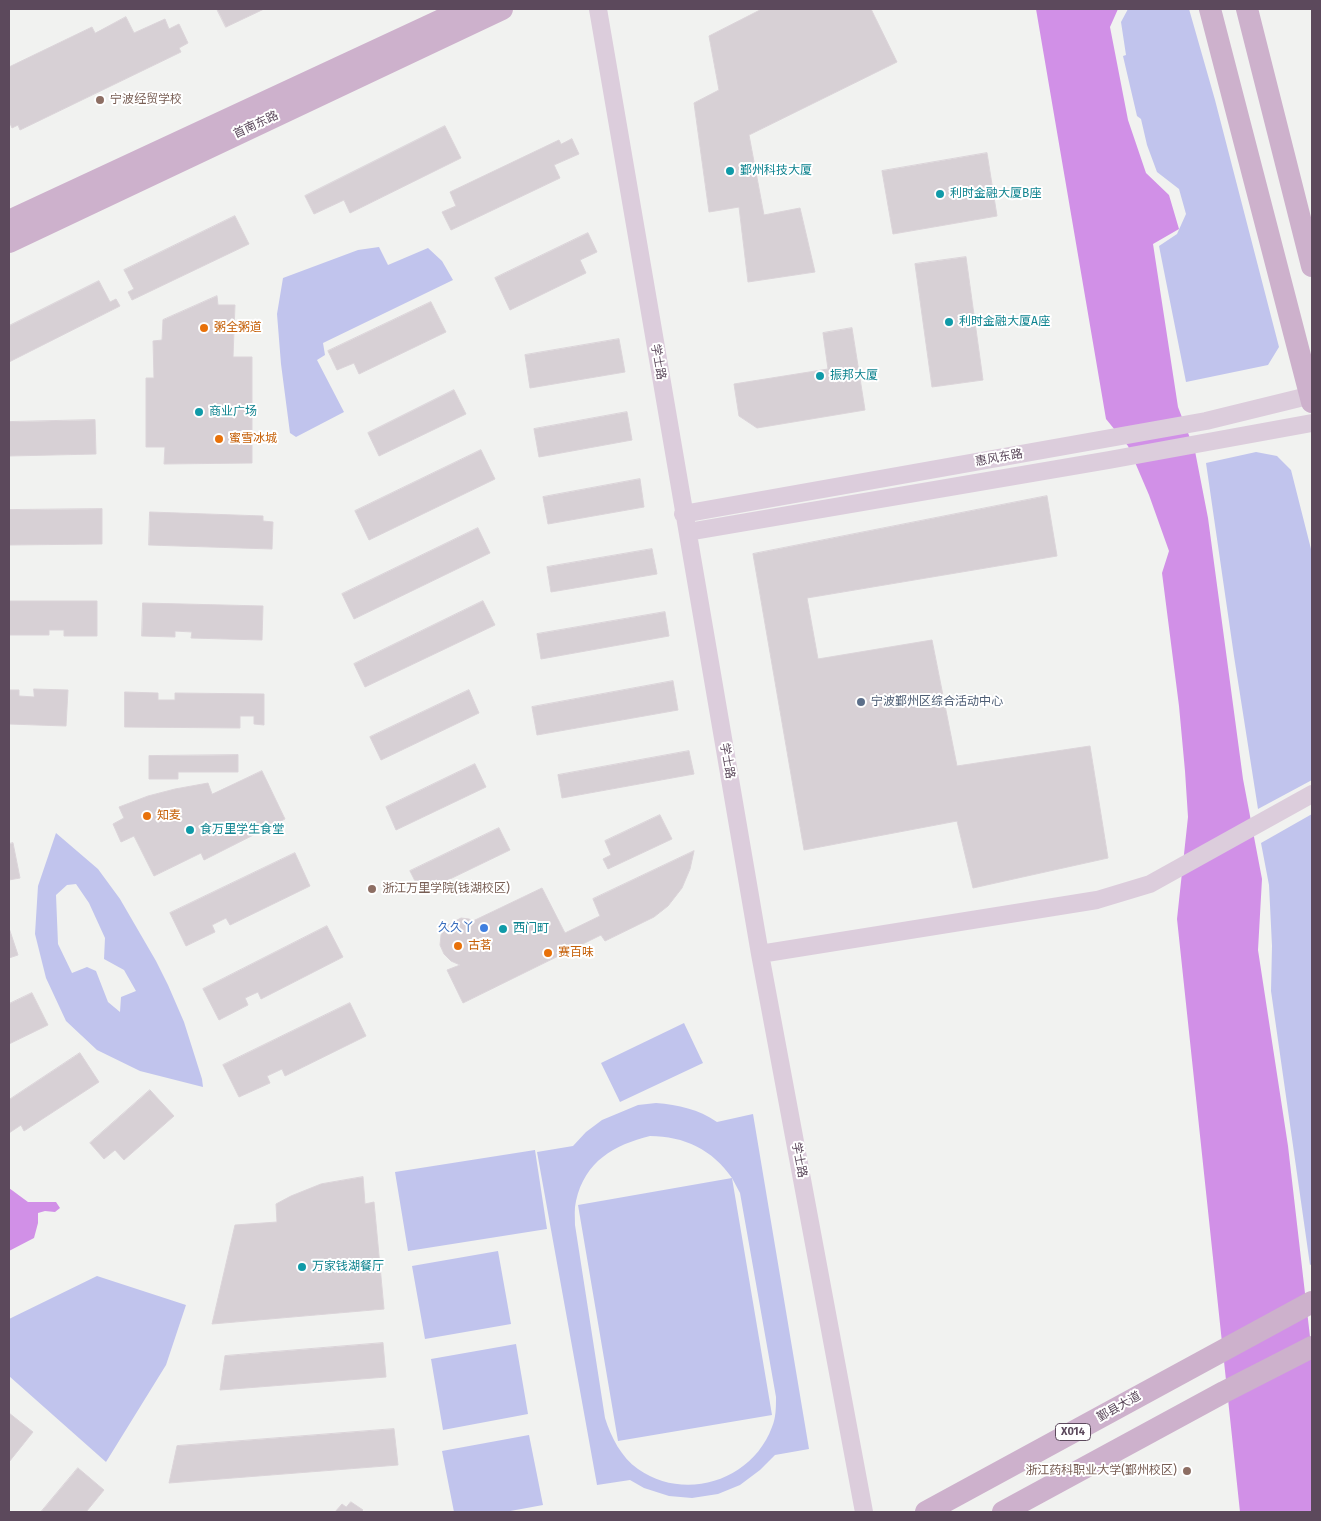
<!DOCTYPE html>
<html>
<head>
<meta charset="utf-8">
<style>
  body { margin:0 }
  #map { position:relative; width:1321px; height:1521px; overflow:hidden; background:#f1f2f0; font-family:"Fira Sans",sans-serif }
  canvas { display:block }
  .frame { position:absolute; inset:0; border:10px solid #5c495c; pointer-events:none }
</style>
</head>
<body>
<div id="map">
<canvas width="1321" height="1521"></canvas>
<div class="frame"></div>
</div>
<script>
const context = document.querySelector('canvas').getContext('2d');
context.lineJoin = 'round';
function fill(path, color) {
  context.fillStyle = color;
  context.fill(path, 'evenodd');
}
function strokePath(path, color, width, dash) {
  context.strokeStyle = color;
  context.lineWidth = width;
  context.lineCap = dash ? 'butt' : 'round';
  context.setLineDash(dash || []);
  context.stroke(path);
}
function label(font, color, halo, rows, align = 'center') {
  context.font = font + ' "Fira Sans","Noto Sans SC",sans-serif';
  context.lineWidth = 4;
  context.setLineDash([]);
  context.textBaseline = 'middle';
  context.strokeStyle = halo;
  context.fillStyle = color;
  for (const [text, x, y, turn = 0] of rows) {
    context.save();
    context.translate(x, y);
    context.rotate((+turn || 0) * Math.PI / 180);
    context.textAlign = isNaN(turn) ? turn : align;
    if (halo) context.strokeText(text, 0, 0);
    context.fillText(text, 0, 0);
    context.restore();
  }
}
const green = new Path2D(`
  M1128,9H1189L1215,100L1279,347L1268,365L1186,382L1159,246L1177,234L1186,214L1179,189L1157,172L1147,145L1141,119L1137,116L1123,56L1126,55L1121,22Z
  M379,247L388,265L428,248L442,261L453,280L323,343L325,355L317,360L344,412L296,437L290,433L281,364L277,314L283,278L358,250Z
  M1256,452L1277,456L1291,470L1312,553V780L1258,809L1234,656L1206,463Z
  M1312,814V1264L1310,1265L1271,991L1272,946L1269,885L1261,843Z
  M56,833L98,869L120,899L156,961L168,985L184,1022L202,1079L203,1087L140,1071L97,1050L66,1021L46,978L35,934L38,886ZM76,884L89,903L105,938L104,959L124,970L136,991L121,997L120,1012L108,1002L96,971L87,967L72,973L58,944L56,895L67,885Z
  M684,1023L703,1063L620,1102L601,1063Z
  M656,1103C679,1105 698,1109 717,1122L753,1114L809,1449L775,1455L760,1470L740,1485L718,1494L692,1498L669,1496L644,1488L630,1480L597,1485L537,1152L573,1146L586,1132L602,1120L638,1105ZM650,1136C684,1136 713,1150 732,1178L578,1205L618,1441L772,1415L732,1178L740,1193L776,1397C776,1407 776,1418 772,1427C752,1481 685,1502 638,1469C621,1457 611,1437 605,1418L575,1225C575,1217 574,1209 576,1201C585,1161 614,1145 650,1136Z
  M535,1150L547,1229L408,1251L395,1172Z
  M498,1251L511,1324L425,1339L412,1266Z
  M97,1276L186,1305L166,1365L106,1462L9,1376V1319Z
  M516,1344L528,1414L443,1430L431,1359Z
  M529,1435L543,1505L505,1512H454L442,1451Z`);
const water = new Path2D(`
  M1036,9H1118L1110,27L1128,120L1146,173L1169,195L1179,229L1153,244L1178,407L1195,451L1208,518L1243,779L1262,879L1258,950L1288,1146L1312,1354V1512H1240L1177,919L1188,817L1185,771L1179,706L1162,573L1169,551L1149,495L1128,446L1106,419Z
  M9,1188L28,1202H56L60,1208L55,1212L45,1211L38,1213V1223L34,1238L9,1251Z`);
const building = new Path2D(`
  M217,9H264L226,27Z
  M760,9H871L897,62L749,135L764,215L800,208L815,272L748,282L739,207L709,212L694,103L719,90L709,36L760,10Z
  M126,17L134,33L165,19L169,29L179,24L188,43L179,48L181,52L20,130L18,125L12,128L9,121V67L92,27L95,33Z
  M445,126L461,158L350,213L344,200L314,214L305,196Z
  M572,139L579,154L554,165L560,178L451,230L442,212L456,206L450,192L559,140L561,144Z
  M987,153L997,216L893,234L882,171Z
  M235,216L249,244L132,300L128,292L134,289L124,270Z
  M588,233L597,252L580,260L586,273L510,310L495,278Z
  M966,257L983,380L932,387L915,264Z
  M99,281L110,302L116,299L120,306L9,362V326Z
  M217,296L218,305H235L233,357H252V463L164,464L165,447H146V378H154L153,341L162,340L163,320Z
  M431,302L446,332L359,374L354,363L337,370L328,351Z
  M852,328L865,410L757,428L739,416L734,384L828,369L823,333Z
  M619,339L625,372L530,388L525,355Z
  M454,390L466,414L379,456L368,433Z
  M627,412L632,440L539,457L534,429Z
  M95,420L96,454L9,456V422Z
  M481,450L495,479L369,540L355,511Z
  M640,479L644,507L548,524L543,497Z
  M1047,496L1057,556L807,598L818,659L932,640L957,766L1090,746L1108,858L973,888L957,821L804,850L753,554Z
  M102,509V544L9,545V510Z
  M150,512L263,516V521L273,522L272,549L149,545Z
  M478,528L490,553L354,619L342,594Z
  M652,549L657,574L551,592L547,567Z
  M9,601H97V636H64V630H49V635H9Z
  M483,601L495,625L365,687L354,664Z
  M143,603L263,606L262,640L191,638L192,632L175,631V637L142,636Z
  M665,612L669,636L541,659L537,634Z
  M673,681L678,710L537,735L532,707Z
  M34,689L68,690L66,726L9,724V690H19V696L34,697Z
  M469,690L479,713L381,760L370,737Z
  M125,692L158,693V700H175V693L264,694V725L254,724V716H240V728L125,727Z
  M689,751L694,774L562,798L558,775Z
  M238,755V772H178V779H149V756Z
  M475,764L486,787L396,830L386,807Z
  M262,771L285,819L204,860L201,853L154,876L134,836L121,842L113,824L124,818L119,807L148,796L175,789L208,783L212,794Z
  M660,815L672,839L608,869L603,859L611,855L605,841Z
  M499,828L510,850L421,893L410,871Z
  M13,843L20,878L9,880V844Z
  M694,851L690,869L682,888L668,906L654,917L605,941L601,935L463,1003L447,970L460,965L451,961L444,954L440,945L441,935L446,926L461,918L469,919L473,921L542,888L565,933L600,916L593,899Z
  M295,853L310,886L230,925L226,918L212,925L215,932L186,946L170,913Z
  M327,926L343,957L261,999L258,992L245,998L248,1005L219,1020L203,989Z
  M9,928L18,955L9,958Z
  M32,993L48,1025L9,1044V1004Z
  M350,1003L366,1036L285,1076L282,1069L267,1076L270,1083L239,1097L223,1065Z
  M80,1053L99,1082L24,1131L21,1125L9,1133V1100Z
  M150,1090L174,1116L124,1160L115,1150L104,1159L90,1143Z
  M363,1177L365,1204L374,1202L384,1309L212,1324L235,1225L277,1222L276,1204L291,1196L321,1184Z
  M383,1343L386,1377L220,1390L225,1356Z
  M9,1413L33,1432L9,1462Z
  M394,1429L398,1465L169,1483L177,1446Z
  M78,1468L104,1490L86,1512H41Z
  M351,1502L363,1510L361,1512H335L342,1504L346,1507Z`);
const minor = new Path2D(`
  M598,9L760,954L864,1512
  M683,514L1206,421L1312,395
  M688,532L1109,460L1312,423
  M760,954L1097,900L1150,884L1312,794`);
const major = new Path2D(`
  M1210,9L1312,402
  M1247,9L1312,266
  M9,221L465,9
  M9,242L502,9
  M926,1512L1312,1302
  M1003,1512L1224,1392L1312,1347`);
const markers = [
  [100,100,5,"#8d6e63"],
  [730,171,5,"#0f9aa8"],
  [940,194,5,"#0f9aa8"],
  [949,322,5,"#0f9aa8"],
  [204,328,5,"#e8710a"],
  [820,376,5,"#0f9aa8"],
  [199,412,5,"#0f9aa8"],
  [219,439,5,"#e8710a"],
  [861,702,5,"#5c6f8a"],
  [147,816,5,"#e8710a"],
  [190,830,5,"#0f9aa8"],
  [372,889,5,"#8d6e63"],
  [484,928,5,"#3f7fe0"],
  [503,929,5,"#0f9aa8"],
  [458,946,5,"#e8710a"],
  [548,953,5,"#e8710a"],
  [302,1267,5,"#0f9aa8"],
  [1187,1471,5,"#8d6e63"]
];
const shields = [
  [1073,1432,35]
];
const shieldNames = [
  ["X014",1073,1432]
];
const educationNames = [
  ["宁波经贸学校",110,100],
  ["浙江万里学院(钱湖校区)",382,889],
  ["浙江药科职业大学(鄞州校区)",1177,1471,"right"]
];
const streetNames = [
  ["首南东路",256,125,-25],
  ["学士路",658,362,80],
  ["惠风东路",999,458,-10],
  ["学士路",727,761,80],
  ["学士路",799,1160,79],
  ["鄞县大道",1119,1407,-29]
];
const cultureNames = [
  ["鄞州科技大厦",740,171],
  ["利时金融大厦B座",950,194],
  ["利时金融大厦A座",959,322],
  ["振邦大厦",830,376],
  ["商业广场",209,412],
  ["食万里学生食堂",200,830],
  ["西门町",513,929],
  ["万家钱湖餐厅",312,1267]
];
const foodNames = [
  ["粥全粥道",214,328],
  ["蜜雪冰城",229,439],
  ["知麦",157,816],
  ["古茗",468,946],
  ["赛百味",558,953]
];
const serviceNames = [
  ["宁波鄞州区综合活动中心",871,702]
];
const shopNames = [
  ["久久丫",474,928]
];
fill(green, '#c1c4ed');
fill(water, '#d190e7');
fill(building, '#d7d0d5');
strokePath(building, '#dbd4d9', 1);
strokePath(minor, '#dccddc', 18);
strokePath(major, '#cdb1cc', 22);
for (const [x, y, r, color] of markers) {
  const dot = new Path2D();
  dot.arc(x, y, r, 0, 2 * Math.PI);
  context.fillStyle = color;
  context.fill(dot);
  strokePath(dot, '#fff', 2);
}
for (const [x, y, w] of shields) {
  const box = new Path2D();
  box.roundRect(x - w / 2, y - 8.5, w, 17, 4);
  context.fillStyle = '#fff';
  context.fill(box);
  strokePath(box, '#5c495c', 1);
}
label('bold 11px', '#5c495c', null, shieldNames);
label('12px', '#785e54', '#fff', educationNames, 'left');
label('12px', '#5c495c', '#fff', streetNames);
label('12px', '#0d838f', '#fff', cultureNames, 'left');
label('12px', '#c56008', '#fff', foodNames, 'left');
label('12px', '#4e5e75', '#fff', serviceNames, 'left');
label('12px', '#366cbe', '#fff', shopNames, 'right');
</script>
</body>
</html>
